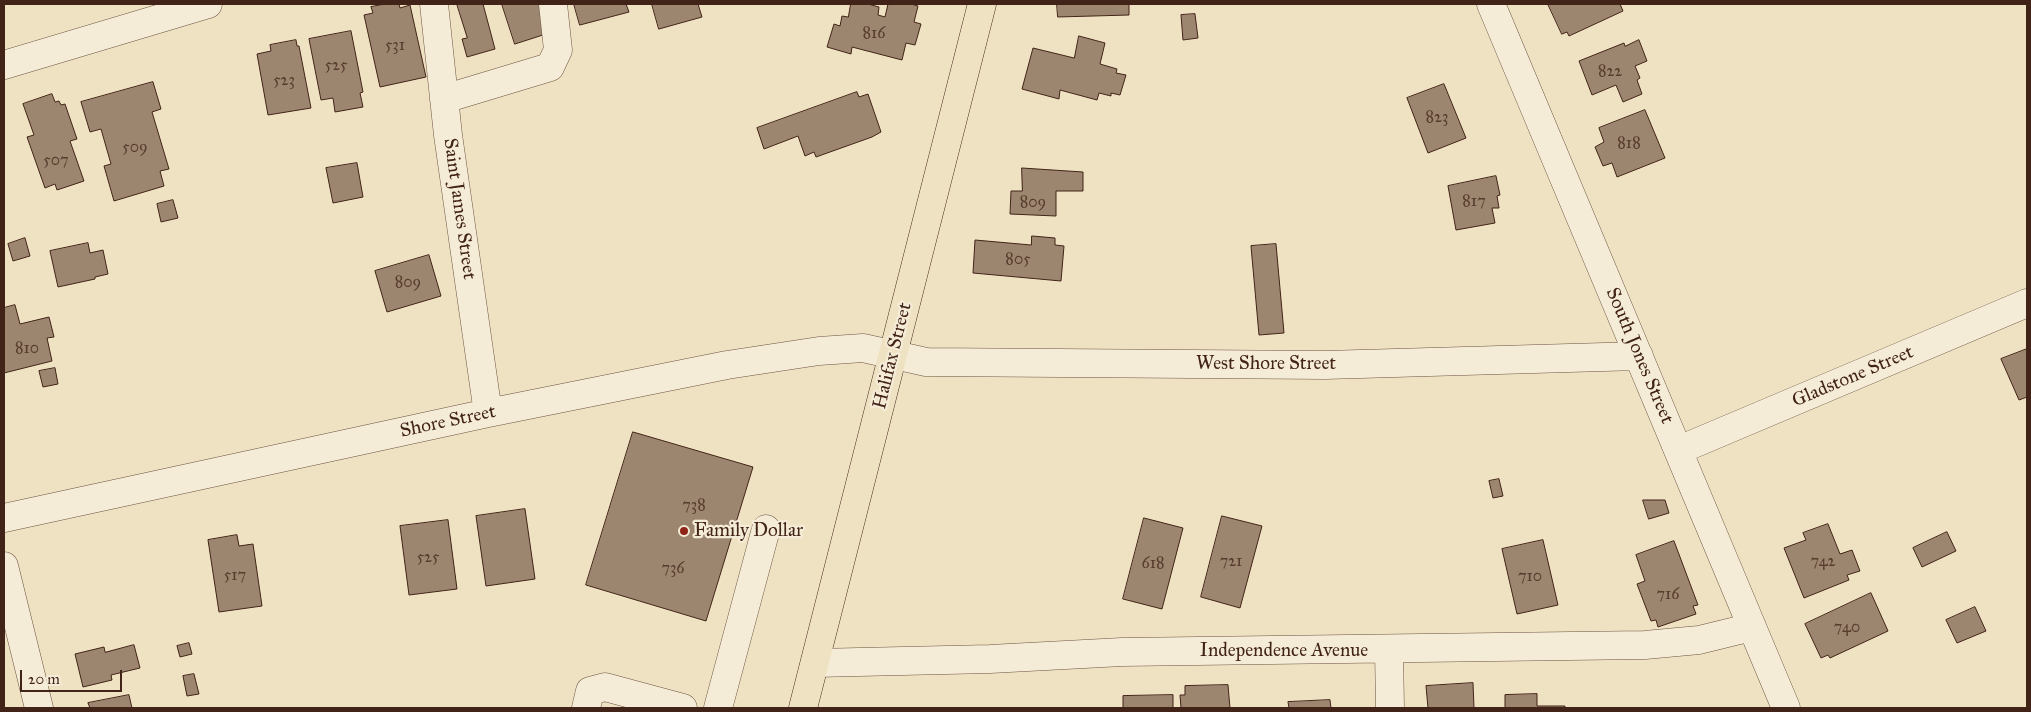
<!DOCTYPE html>
<html>
<head>
<meta charset="utf-8">
<style>
  body { margin:0 }
  #map { position:relative; width:2031px; height:712px; overflow:hidden; background:#efe2c2; font-family:"IM FELL Great Primer",serif }
  canvas { display:block }
  .frame { position:absolute; inset:0; border:5px solid #422318; pointer-events:none }
  .scale { position:absolute; left:20px; top:670px; width:102px; height:22px; box-sizing:border-box; border:2px solid #422318; border-top:0; padding-left:6px; font-size:15px; line-height:18px; white-space:nowrap; color:#422318; -webkit-text-stroke:4px #f5ecd7; paint-order:stroke }
</style>
</head>
<body>
<div id="map">
<canvas width="2031" height="712"></canvas>
<div class="frame"></div>
<div class="scale">20 m</div>
</div>
<script>
const context = document.querySelector('canvas').getContext('2d');
context.lineJoin = 'round';
function fill(path, color) {
  context.fillStyle = color;
  context.fill(path, 'evenodd');
}
function strokePath(path, color, width, dash) {
  context.strokeStyle = color;
  context.lineWidth = width;
  context.lineCap = dash ? 'butt' : 'round';
  context.setLineDash(dash || []);
  context.stroke(path);
}
function label(font, color, halo, rows, align = 'center') {
  context.font = font + ' "IM FELL Great Primer",serif';
  context.lineWidth = 4.5;
  context.setLineDash([]);
  context.textBaseline = 'middle';
  context.strokeStyle = halo;
  context.fillStyle = color;
  for (const [text, x, y, turn = 0] of rows) {
    context.save();
    context.translate(x, y);
    context.rotate((+turn || 0) * Math.PI / 180);
    context.textAlign = isNaN(turn) ? turn : align;
    if (halo) context.strokeText(text, 0, 0);
    context.fillText(text, 0, 0);
    context.restore();
  }
}
const building = new Path2D(`
  M385,4H399L400,8L410,5L426,77L380,87L364,15L373,13L371,7Z
  M457,4H483L495,49L467,57L462,39L467,38Z
  M502,4H540L549,33L515,44Z
  M574,4H626L629,12L580,25Z
  M652,4H698L702,17L659,29Z
  M851,4H868L879,7L878,15L885,17L888,4H911L918,6L914,22L921,24L915,45L906,43L902,60L852,47L851,54L827,47L834,24L840,26L842,16L848,17Z
  M1057,4H1129V15L1058,17Z
  M1548,4H1620L1623,11L1569,36L1567,32L1562,34Z
  M1195,14L1198,38L1183,40L1181,15Z
  M351,31L363,92L360,93L363,107L335,112L333,98L321,100L309,39Z
  M1079,36L1105,43L1100,64L1117,69L1116,73L1126,75L1120,95L1111,93V96L1099,93L1097,100L1060,90L1059,99L1022,89L1033,48L1074,58Z
  M296,40L297,46H299L311,108L268,115L257,54L271,51L270,45Z
  M1639,40L1647,61L1635,66L1640,78L1637,80L1642,94L1623,102L1616,85L1592,95L1579,61L1624,43L1625,46Z
  M153,82L161,109L152,112L169,169L160,171L164,186L114,201L104,166L111,164L101,129L90,132L81,102Z
  M1444,84L1466,138L1428,153L1407,98Z
  M857,92L859,97L868,94L881,132L872,137L816,157L814,152L805,156L798,136L764,149L757,128Z
  M52,94L55,102L59,101L61,105L65,104L77,139L70,141L84,181L57,190L55,184L45,188L27,137L34,135L23,104Z
  M1645,110L1665,158L1617,177L1612,163L1603,166L1595,147L1604,142L1599,128Z
  M357,163L363,197L333,203L326,168Z
  M1022,168L1083,172V191H1056V216L1010,214L1011,191H1022Z
  M1496,176L1500,195L1497,196L1499,208H1492L1495,223L1456,230L1448,186Z
  M173,200L178,218L161,222L157,204Z
  M1032,236L1055,238V245L1064,246L1061,281L973,273L975,240L1031,245Z
  M25,238L30,256L13,261L8,244Z
  M88,243L90,253L103,250L108,274L95,277V279L58,287L50,251Z
  M1276,244L1284,333L1259,335L1251,246Z
  M429,255L441,296L387,312L375,271Z
  M15,305L20,324L49,317L54,337L47,338L52,361L4,373V308Z
  M2027,349V397L2019,400L2001,359Z
  M55,368L58,384L43,387L39,371Z
  M633,432L753,467L706,621L586,585Z
  M1499,479L1503,496L1493,498L1489,481Z
  M1643,500H1665L1669,513L1649,519Z
  M525,509L535,579L486,586L476,516Z
  M1222,516L1262,526L1240,608L1201,597Z
  M1144,518L1183,528L1162,609L1123,599Z
  M448,520L457,589L409,595L400,526Z
  M1828,524L1840,554L1852,550L1860,571L1847,575L1849,580L1804,598L1784,548L1806,540L1803,533Z
  M1947,532L1956,551L1922,567L1913,548Z
  M237,535L239,546L253,544L262,606L219,612L208,540Z
  M1543,540L1558,605L1517,614L1502,549Z
  M1674,541L1698,605L1693,606L1696,614L1658,627L1656,620L1651,621L1637,584L1645,581L1636,555Z
  M1871,593L1888,631L1830,658L1828,655L1821,658L1805,624Z
  M1975,607L1986,631L1957,643L1946,620Z
  M189,643L192,654L180,657L177,646Z
  M134,645L140,668L111,675L112,680L83,687L75,654L104,647L105,652Z
  M194,674L199,694L187,696L183,676Z
  M1473,683L1474,708H1428L1426,686Z
  M1228,685L1230,708H1181L1180,695H1185V686Z
  M1537,694V706H1565V708H1505V695Z
  M129,695L132,708H90L88,703Z
  M1173,695V708H1123V696Z
  M1330,700L1331,708H1289L1288,702Z`);
const minor = new Path2D(`
  M434,4L448,135L488,413
  M1491,4L1786,708
  M4,65L208,4
  M444,99L550,67L558,50L553,4
  M1679,450L2027,303
  M4,518L488,413L727,365L819,351L863,348L926,362L1325,365L1639,356
  M4,566L39,708
  M1389,650L1390,708
  M815,663L990,659L1122,652L1645,645L1699,640L1752,627
  M586,708L590,691L605,687L683,708
  M718,708L766,529`);
const major = new Path2D(`
  M803,708L982,4`);
const markers = [
  [684,531,5,"#8f2418"]
];
const numberNames = [
  ["816",874,34],
  ["531",395,46],
  ["525",336,66],
  ["822",1610,72],
  ["523",284,81],
  ["823",1437,118],
  ["818",1629,144],
  ["509",135,148],
  ["507",56,161],
  ["817",1474,202],
  ["809",1033,203],
  ["805",1018,260],
  ["809",408,283],
  ["810",27,349],
  ["738",694,506],
  ["525",428,558],
  ["721",1231,562],
  ["742",1823,562],
  ["618",1153,564],
  ["736",673,569],
  ["517",235,576],
  ["710",1530,577],
  ["716",1668,595],
  ["740",1847,628]
];
const streetNames = [
  ["Saint James Street",459,209,82],
  ["Halifax Street",893,356,-76],
  ["South Jones Street",1639,356,67],
  ["West Shore Street",1266,364],
  ["Gladstone Street",1853,377,-23],
  ["Shore Street",448,422,-12],
  ["Independence Avenue",1284,651]
];
const poiNames = [
  ["Family Dollar",694,531]
];
fill(building, '#9c8670');
strokePath(building, '#422318', 1);
strokePath(minor, '#6d5342', 29);
strokePath(major, '#422318', 29);
strokePath(minor, '#f5ecd7', 28);
strokePath(major, '#efe2c2', 28);
for (const [x, y, r, color] of markers) {
  const dot = new Path2D();
  dot.arc(x, y, r, 0, 2 * Math.PI);
  context.fillStyle = color;
  context.fill(dot);
  strokePath(dot, '#f5ecd7', 2);
}
label('16px', '#583c2e', null, numberNames);
label('19px', '#422318', '#f5ecd7', streetNames);
label('19px', '#422318', '#f5ecd7', poiNames, 'left');
</script>
</body>
</html>
